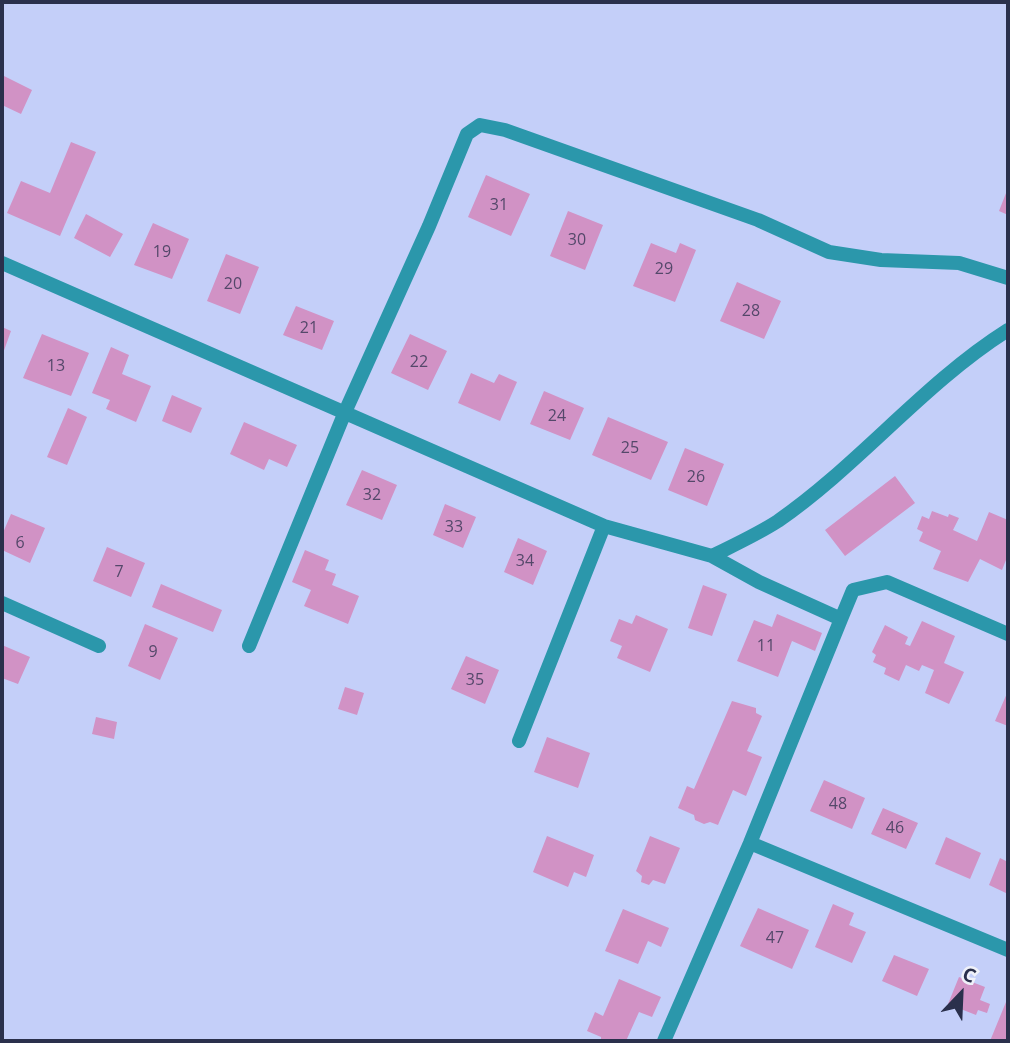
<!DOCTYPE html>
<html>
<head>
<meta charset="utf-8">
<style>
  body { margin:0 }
  #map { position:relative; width:1010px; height:1043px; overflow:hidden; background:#c4cff9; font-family:"Open Sans",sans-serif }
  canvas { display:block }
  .frame { position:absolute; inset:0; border:4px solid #2a304c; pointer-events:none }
  .north { position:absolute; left:926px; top:959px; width:70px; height:70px; -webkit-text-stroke:5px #eff1f9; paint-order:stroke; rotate:23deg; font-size:19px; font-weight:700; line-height:28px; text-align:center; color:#2a304c }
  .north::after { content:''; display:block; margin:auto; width:24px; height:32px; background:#2a304c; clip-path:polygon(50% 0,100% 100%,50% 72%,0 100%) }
</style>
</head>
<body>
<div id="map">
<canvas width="1010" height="1043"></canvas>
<div class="frame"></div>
<div class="north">С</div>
</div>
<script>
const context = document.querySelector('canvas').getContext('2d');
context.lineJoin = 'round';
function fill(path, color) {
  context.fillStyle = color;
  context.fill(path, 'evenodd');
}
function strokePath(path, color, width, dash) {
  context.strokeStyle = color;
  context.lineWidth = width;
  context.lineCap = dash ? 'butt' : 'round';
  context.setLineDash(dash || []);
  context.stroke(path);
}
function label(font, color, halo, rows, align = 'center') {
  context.font = font + ' "Open Sans",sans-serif';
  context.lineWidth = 7;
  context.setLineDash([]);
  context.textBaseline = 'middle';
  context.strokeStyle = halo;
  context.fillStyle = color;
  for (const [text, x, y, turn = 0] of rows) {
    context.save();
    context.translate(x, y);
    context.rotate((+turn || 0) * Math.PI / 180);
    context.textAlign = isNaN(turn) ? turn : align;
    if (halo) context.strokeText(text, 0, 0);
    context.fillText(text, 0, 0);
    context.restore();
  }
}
const building = new Path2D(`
  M2,75L32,90L21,114L2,105Z
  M71,142L96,152L60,236L7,213L21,181L50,193Z
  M486,175L530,194L511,236L468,217Z
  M1008,188V215L999,211Z
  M568,211L603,225L585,270L550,256Z
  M86,214L123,234L110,257L74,238Z
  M153,223L189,239L172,279L134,265Z
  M651,243L676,253L680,243L696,250L675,302L633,286Z
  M226,254L259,267L240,314L207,301Z
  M737,282L781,301L764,339L720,321Z
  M296,306L334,321L322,350L283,335Z
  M2,327L11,331L2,356Z
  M42,334L89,353L71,396L23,378Z
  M410,334L447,351L428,390L391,373Z
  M111,347L129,355L122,374L151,386L136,422L106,409L110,400L92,393Z
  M471,373L494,383L499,374L517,382L500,421L458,403Z
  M544,391L584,408L570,440L530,424Z
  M172,395L202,408L191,433L162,421Z
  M68,408L87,417L67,465L47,457Z
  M608,417L668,442L651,480L592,455Z
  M244,422L297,445L287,467L269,459L264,470L230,454Z
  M685,448L724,464L707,506L668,490Z
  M362,470L397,485L382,520L346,505Z
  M895,476L915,503L845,556L825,530Z
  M445,504L476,517L463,548L433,535Z
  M932,511L948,517L949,514L959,518L953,530L977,541L989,512L1008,520V555L1002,570L980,559L968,582L933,569L941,551L919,541L923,532L917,529L922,516L929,519Z
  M11,514L45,528L30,563L2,550V535Z
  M518,538L547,551L533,585L504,572Z
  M107,547L145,563L131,597L93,581Z
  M305,550L329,560L325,570L336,574L332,585L359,596L348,624L304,606L311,590L292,582Z
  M161,584L222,610L213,632L152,607Z
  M703,585L727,594L712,636L688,628Z
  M777,614L822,633L815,651L792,641L778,677L737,661L754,620L772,627Z
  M636,615L668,629L650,672L617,658L622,646L610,641L619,619L632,624Z
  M922,621L955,636L944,663L964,672L949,704L925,693L934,670L922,665L919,671L906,665L899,681L884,674L886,668L873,662L876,655L872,652L885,625L908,637L905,644L910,646Z
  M145,624L178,638L160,680L128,666Z
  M2,645L30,657L18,684L2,678Z
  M466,656L499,670L485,704L451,689Z
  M345,687L364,693L357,715L338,709Z
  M1008,691V726L995,721Z
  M732,701L756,708V713L762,716L747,751L762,757L746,796L733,790L718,825L710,822L704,824L695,820L694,815L678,808L687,786L694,789Z
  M96,717L117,722L114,739L92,734Z
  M547,737L590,753L578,788L534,772Z
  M824,780L865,798L852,829L810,811Z
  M883,808L918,823L906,849L871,834Z
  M547,836L594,855L586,877L574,872L568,887L533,872Z
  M650,836L680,848L665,884L653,880L649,885L641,882L642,876L636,871Z
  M946,837L981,853L970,879L935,864Z
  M1000,858L1008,862V894L989,885Z
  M833,904L854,913L849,925L866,932L852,963L815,947Z
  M758,908L809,930L792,969L740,946Z
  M623,909L669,928L661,947L648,941L638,964L605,951Z
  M894,955L929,969L917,996L882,981Z
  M959,977L985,987L980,1000L990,1004L987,1013L978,1010L976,1015L948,1004Z
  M619,979L661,997L652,1017L639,1012L626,1041H601V1037L587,1031L595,1012L603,1016Z
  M1006,1002H1008V1041H990Z`);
const street = new Path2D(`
  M2,263L604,526L712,556C734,545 758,534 778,521C860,464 924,383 1008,330
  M712,556L759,582L841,619L853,590L887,582L1008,634
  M2,603L99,646
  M249,646L345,412L429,226L467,134L480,125L505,130L758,220L829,252L881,260L959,263L1008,278
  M519,741L604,526
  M750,843L1008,950
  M664,1041L750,843L841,619`);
const numberNames = [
  ["31",499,205],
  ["30",577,240],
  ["19",162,252],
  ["29",664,269],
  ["20",233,284],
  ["28",751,311],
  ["21",309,328],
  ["22",419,362],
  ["13",56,366],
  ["24",557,416],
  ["25",630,448],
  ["26",696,477],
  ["32",372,495],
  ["33",454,527],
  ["6",20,543],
  ["34",525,561],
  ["7",119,572],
  ["11",766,646],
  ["9",153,652],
  ["35",475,680],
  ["48",838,804],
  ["46",895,828],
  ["47",775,938]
];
fill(building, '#d192c5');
strokePath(street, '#2b97ab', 14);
label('16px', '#54486a', null, numberNames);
</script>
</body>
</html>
